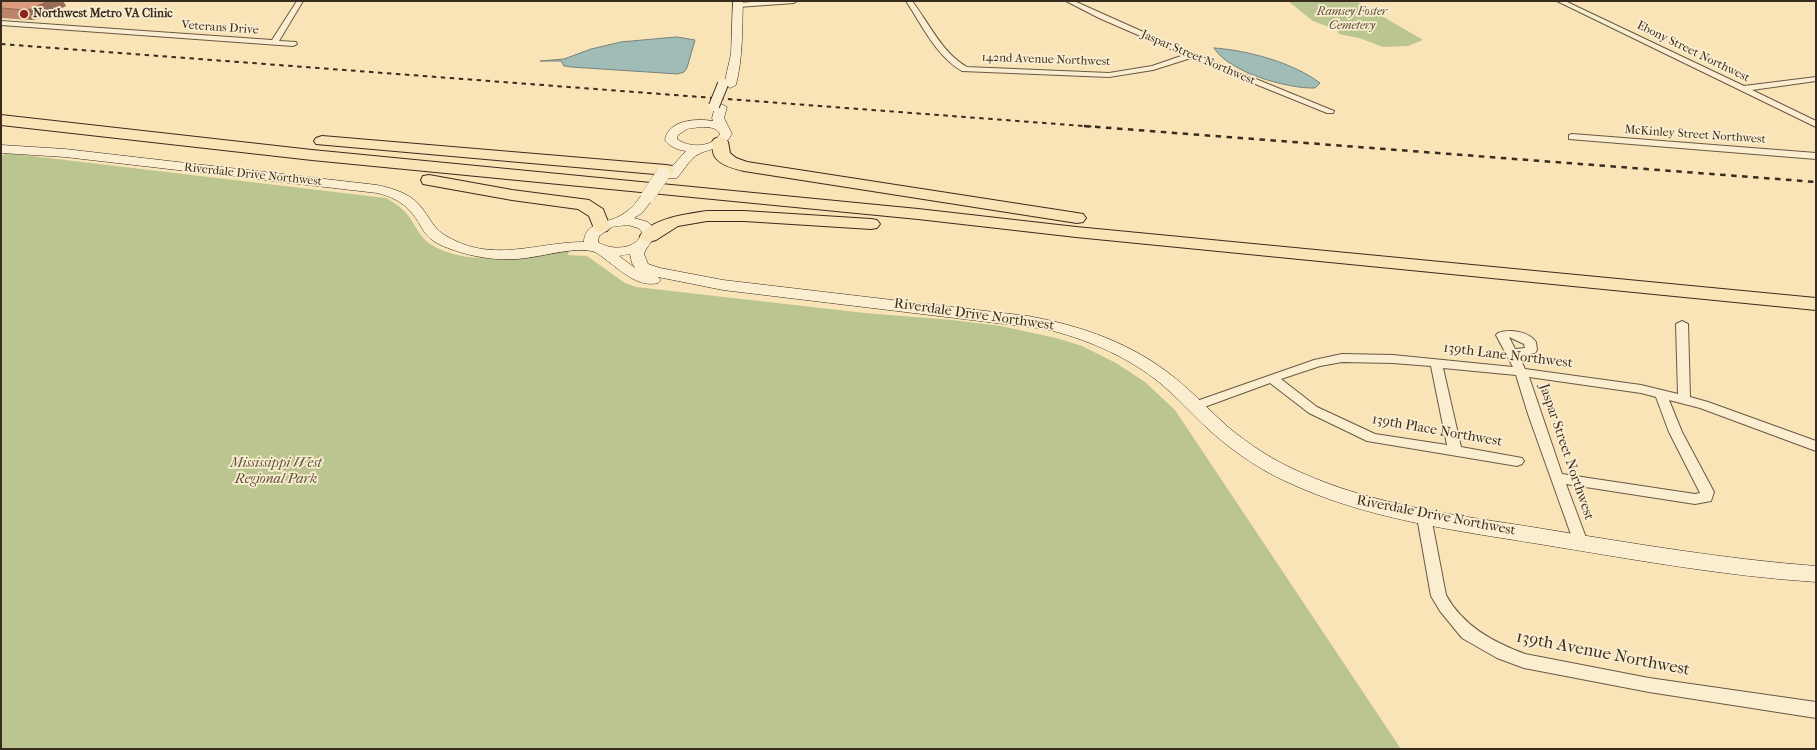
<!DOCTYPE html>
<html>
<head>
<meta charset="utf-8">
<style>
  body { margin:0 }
  #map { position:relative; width:1817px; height:750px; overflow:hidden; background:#f9e4b7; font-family:"IM FELL French Canon",serif }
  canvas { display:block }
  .frame { position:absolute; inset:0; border:2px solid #382b1f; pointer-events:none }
</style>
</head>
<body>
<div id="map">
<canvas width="1817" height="750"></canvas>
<div class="frame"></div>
</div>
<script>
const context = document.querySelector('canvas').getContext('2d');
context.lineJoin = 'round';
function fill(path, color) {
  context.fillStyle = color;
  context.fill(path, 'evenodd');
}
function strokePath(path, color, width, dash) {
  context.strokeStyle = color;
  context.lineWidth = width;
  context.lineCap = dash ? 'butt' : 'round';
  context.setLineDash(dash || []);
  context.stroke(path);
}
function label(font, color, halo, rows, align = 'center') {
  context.font = font + ' "IM FELL French Canon",serif';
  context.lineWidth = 3.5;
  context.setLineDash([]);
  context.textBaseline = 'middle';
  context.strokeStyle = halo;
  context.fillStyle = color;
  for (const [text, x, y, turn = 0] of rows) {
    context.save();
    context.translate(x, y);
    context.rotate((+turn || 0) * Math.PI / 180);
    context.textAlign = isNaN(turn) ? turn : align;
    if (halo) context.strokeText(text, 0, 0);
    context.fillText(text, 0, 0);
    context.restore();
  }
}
const green = new Path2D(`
  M1288,1H1356L1423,40L1408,46L1383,47L1359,38L1339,34L1337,30L1313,21Z
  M6,153L386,198C395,203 404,209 410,218C416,227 420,237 430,244C467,268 528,256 569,250L568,255L587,256L625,283L636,287L865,313L952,320L1001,326L1056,338L1082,346L1116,363L1145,382L1175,410L1401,749H1V157Z`);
const water = new Path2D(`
  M677,37L695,40L687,68L684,72L678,74L571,67L564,66L561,61H540L564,59L591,49L621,42Z
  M1214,48C1247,50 1294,63 1320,83L1315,88C1288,89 1228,72 1214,48Z`);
const street = new Path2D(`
  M297,1H303L279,41L296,42L297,44L293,46L1,25V21L272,40Z
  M766,1H797L794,3L738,7L735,5L738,3Z
  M906,1H912C929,23 942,53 967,67L1109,73L1152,66L1184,55L1099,18L1066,1H1074L1168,43L1334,111L1333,113H1327L1191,58L1153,70L1109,77L962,71C936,56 922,25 906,1Z
  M1557,1H1565L1744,86L1816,77V81L1752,90L1816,121V127Z
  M1572,134L1816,153V159L1569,139V135Z
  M1682,321L1688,324L1690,397L1708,402L1816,441V451L1700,408L1669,400L1682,432L1714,492L1711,501L1695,504L1566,484L1588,543L1586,547L1581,549L1576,547L1574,543L1528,414L1516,375L1443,368L1461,447L1522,458L1524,461L1522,464L1517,466L1367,441L1309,413L1270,383L1199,409H1191L1189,406L1191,403L1314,360L1342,354L1393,355L1513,367L1496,335L1498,333C1510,329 1528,331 1536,342L1537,350L1535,353L1519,356L1525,369L1641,385L1678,394L1676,324ZM1509,337L1524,344L1525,348L1515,349ZM1342,362L1393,363L1431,366L1447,445L1375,434L1317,407L1281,379L1320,366ZM1529,377L1641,393L1656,397L1669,432L1700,493L1695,494L1562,474Z
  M1424,512L1429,513L1431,517L1446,595C1463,626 1493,642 1525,654L1649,678L1816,702V718L1649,692L1524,668L1497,658L1462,638L1440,611L1431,596L1417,517L1419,513Z`);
const secondary = new Path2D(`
  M733,1H743C742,30 743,57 736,85L730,88L724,85L731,54Z
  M721,104L727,107L724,118L732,134C720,154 707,146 693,158C687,164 682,172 677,178H667L666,175L667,172L686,151C678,150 670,147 665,140C668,120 696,118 713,121L712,118L715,107ZM701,127C708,127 717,127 720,134C712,148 689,148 677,139L678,135L687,129Z
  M1,145L65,149L377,185C395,189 413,194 424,211C430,219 434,228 443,234C491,265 535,242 584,242C584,226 600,223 613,219C619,217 627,212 632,207C639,201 641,190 653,193L655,196L642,213L634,218L648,222L656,231C654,241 647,245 644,254L648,264L660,268L723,280L1028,316C1082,326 1132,343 1175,378C1194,393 1210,411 1228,427C1250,445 1274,461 1300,472C1375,506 1457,515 1538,528C1631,543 1723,559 1816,566V582C1723,576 1631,559 1539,544C1453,530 1365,519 1285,481C1261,470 1237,454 1216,436C1195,418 1177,396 1155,379C1122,354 1085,339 1046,329L723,290L658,277L661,280L658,283C638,288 620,270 605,259C602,257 599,254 595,252C577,246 545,256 526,258C499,262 469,257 443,246C422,237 424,227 411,212C402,201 389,196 377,193L65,157L1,153ZM628,225L638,228L642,232C638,250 611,251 598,242L599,236L612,227ZM630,254L632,263L635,268L619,256Z`);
const highway = new Path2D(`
  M1,115L312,150L918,209L1076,227L1816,298V310L1076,237L918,219L312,160L1,125Z
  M322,136L666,165L672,166L674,170L672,174L666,175L316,144L314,141L316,138Z
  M720,137L726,139L728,142L730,153L736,158L747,162L1077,213L1083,214L1086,218L1083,222L1077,223L744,171C735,169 718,165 714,155C712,151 713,146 712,142L714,139Z
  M429,175L512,190L589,200L603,209L610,227L607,231L601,232L595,231L589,216L578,209L512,200L423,184L421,180L423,176Z
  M707,211H744L871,219L877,220L880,224L877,228L871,229L744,221H707L678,226L656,240L649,242L642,240L640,236C652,218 687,214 707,211Z`);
const railFar1 = new Path2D(`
  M1,44L1097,127`);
const rail = new Path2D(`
  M1084,126L1816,182`);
const secondaryBridgeFar1 = new Path2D(`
  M714,106L723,84`);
const secondaryBridge = new Path2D(`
  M648,196L663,174`);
const wall = new Path2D(`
  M1,1H63L66,6L37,19L30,20L1,18Z`);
const shadedWall = new Path2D(`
  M48,1H63L66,6L37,19L30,20L24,10Z`);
const building = new Path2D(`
  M1,1H48L31,9L24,10L1,8Z`);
const markers = [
  [24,14,5,"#8f2418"]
];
const farParknames = [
  ["Ramsey Foster",1352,12],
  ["Cemetery",1352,26]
];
const farPoinames = [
  ["Northwest Metro VA Clinic",33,14]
];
const farStreetnames = [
  ["Veterans Drive",220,28,4],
  ["Ebony Street Northwest",1693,52,26],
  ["Jaspar Street Northwest",1198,58,23],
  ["142nd Avenue Northwest",1046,60,2],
  ["McKinley Street Northwest",1695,135,4],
  ["Riverdale Drive Northwest",253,175,6]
];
const streetNames = [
  ["Riverdale Drive Northwest",974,315,8],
  ["139th Lane Northwest",1508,356,7],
  ["139th Place Northwest",1437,431,10],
  ["Jaspar Street Northwest",1566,452,71],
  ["Riverdale Drive Northwest",1436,516,11]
];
const parkNames = [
  ["Mississippi West",276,464],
  ["Regional Park",276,480]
];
const nearStreetnames = [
  ["139th Avenue Northwest",1603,654,11]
];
fill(green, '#bbc590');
fill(water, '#a0bcb7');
strokePath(water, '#76827a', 1);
strokePath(street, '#685945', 2);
strokePath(secondary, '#382b1f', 1);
strokePath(highway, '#382b1f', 2);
fill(street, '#fbedd0');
fill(secondary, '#fbedd0');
fill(highway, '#f9e4b7');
strokePath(railFar1, '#382b1f', 2, [4.5, 4.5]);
strokePath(rail, '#382b1f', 2.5, [5.5, 5.5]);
strokePath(secondaryBridgeFar1, '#382b1f', 12, []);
strokePath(secondaryBridge, '#382b1f', 14, []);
strokePath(secondaryBridgeFar1, '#fbedd0', 10);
strokePath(secondaryBridge, '#fbedd0', 14);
fill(wall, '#bb856c');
fill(shadedWall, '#996c58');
fill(building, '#da9b7e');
strokePath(building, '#996c58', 1);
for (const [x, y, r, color] of markers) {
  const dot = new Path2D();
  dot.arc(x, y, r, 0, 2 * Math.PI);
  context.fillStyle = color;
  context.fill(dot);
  strokePath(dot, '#fbedd0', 1.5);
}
label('italic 12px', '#59523b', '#fbedd0', farParknames);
label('bold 12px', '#382b1f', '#fbedd0', farPoinames, 'left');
label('12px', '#382b1f', '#fbedd0', farStreetnames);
label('14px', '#382b1f', '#fbedd0', streetNames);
label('italic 14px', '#59523b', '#fbedd0', parkNames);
label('17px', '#382b1f', '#fbedd0', nearStreetnames);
</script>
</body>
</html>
